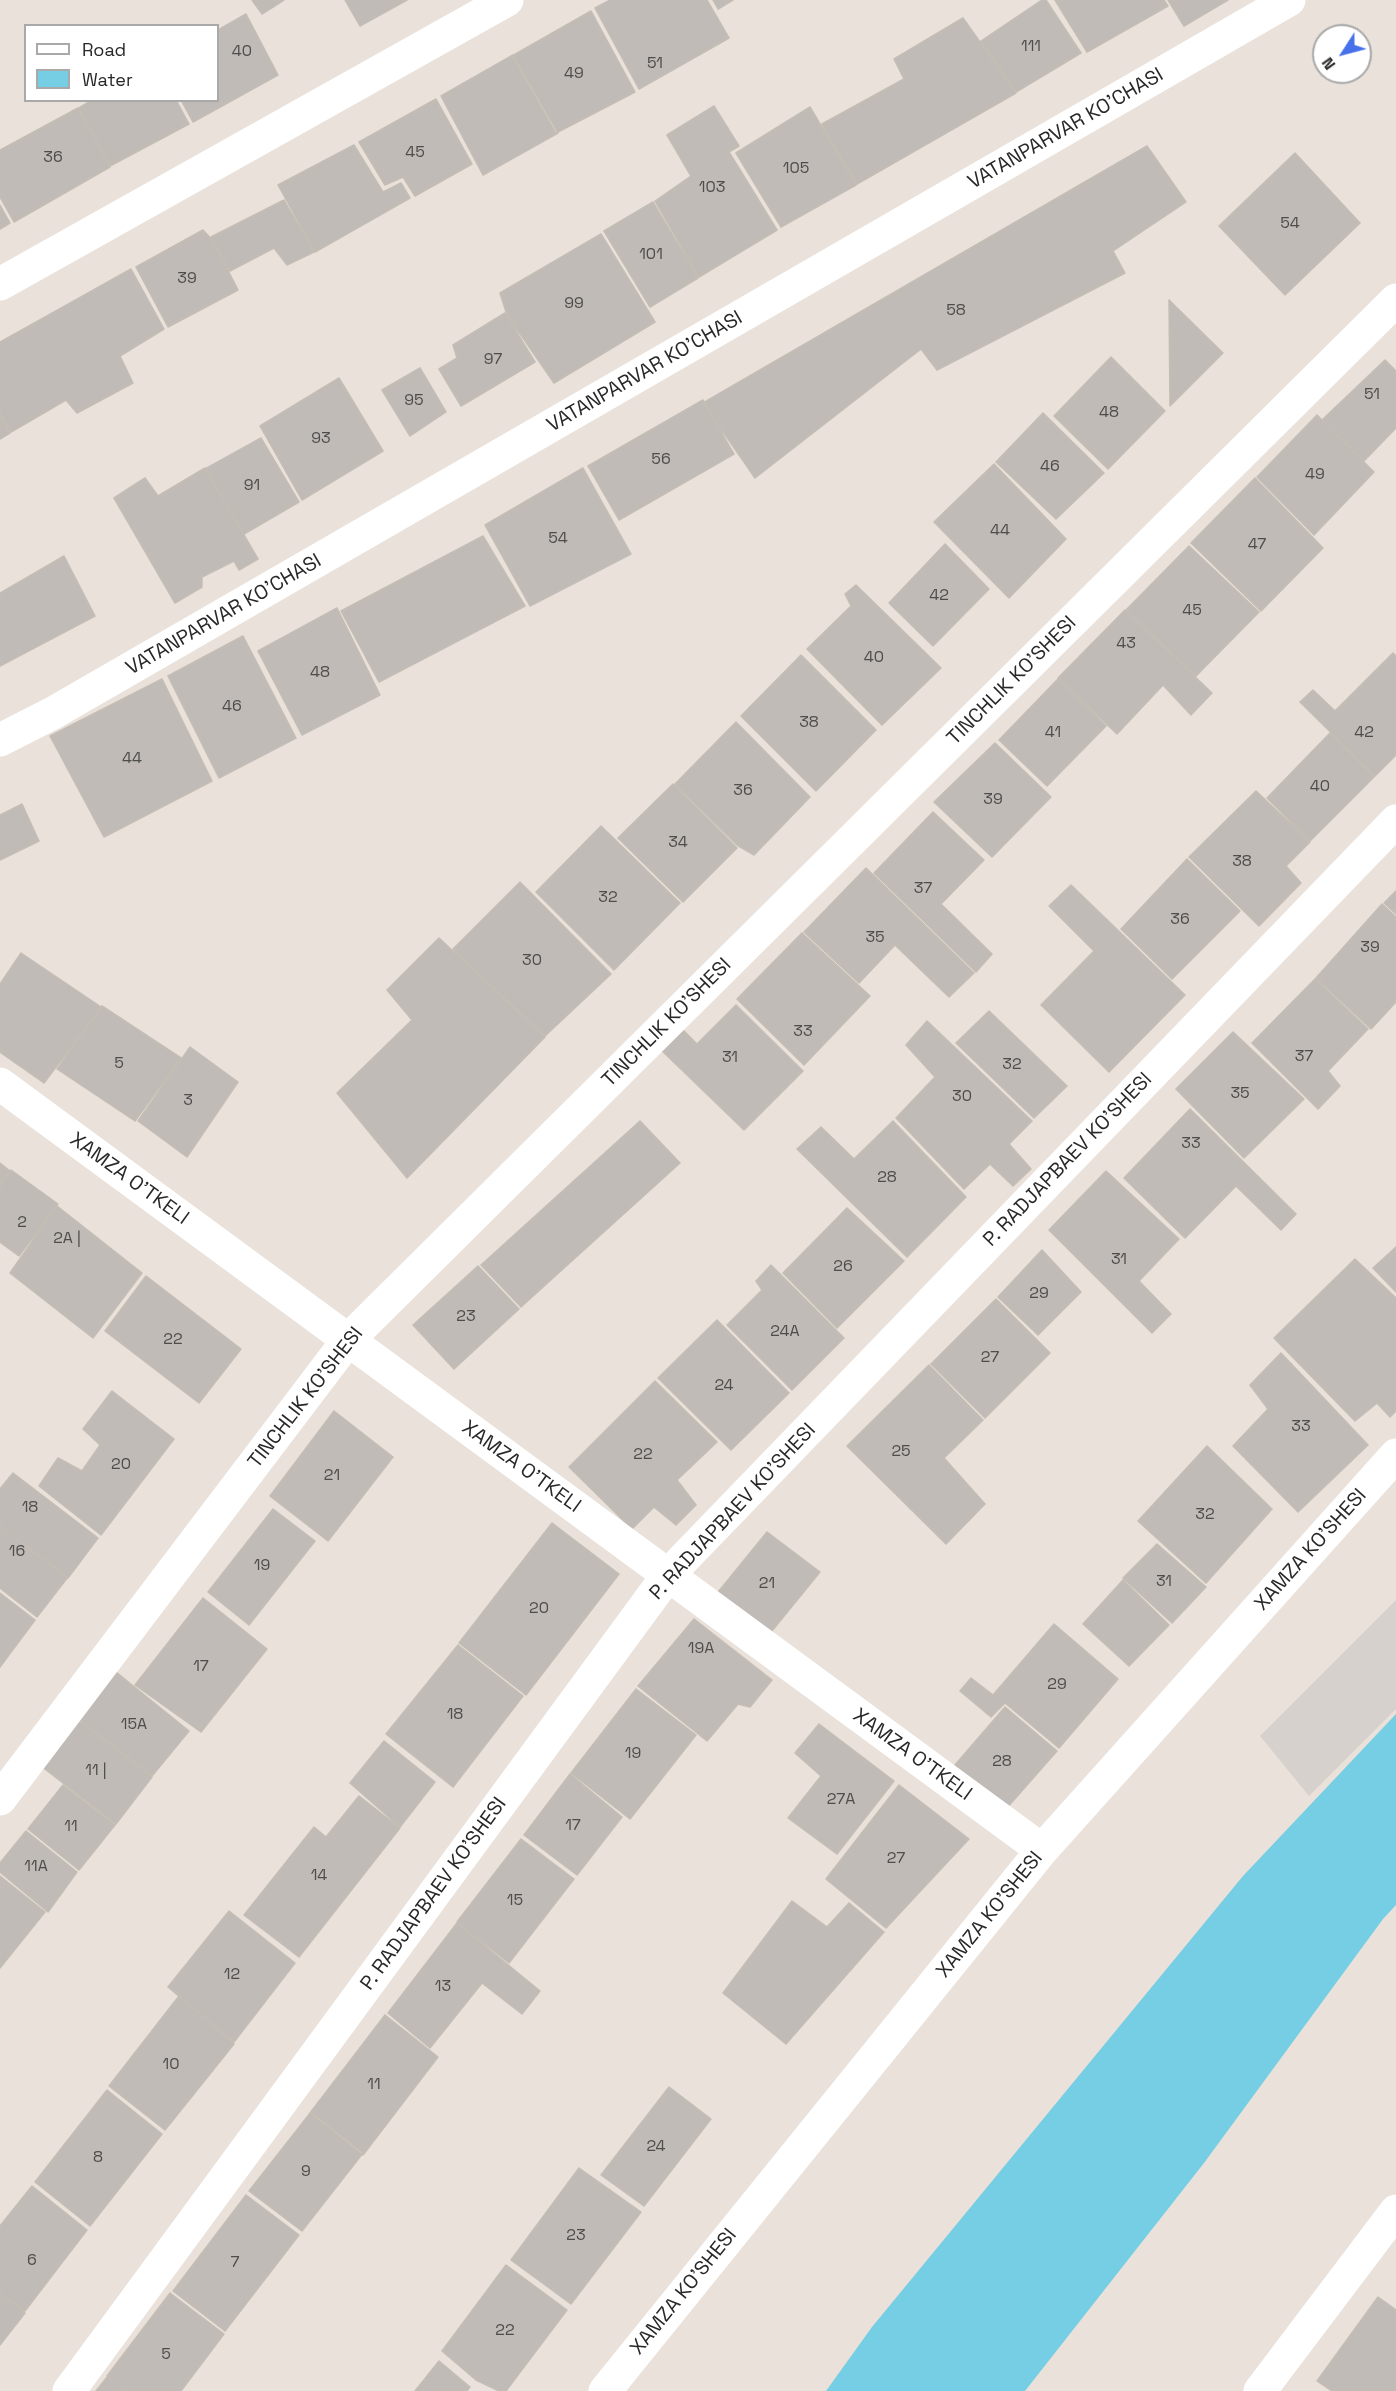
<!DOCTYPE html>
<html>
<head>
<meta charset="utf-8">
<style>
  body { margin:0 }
  #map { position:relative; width:1396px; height:2391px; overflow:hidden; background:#e9e1da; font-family:"Space Grotesk",sans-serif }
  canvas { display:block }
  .legend { position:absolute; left:24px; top:24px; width:195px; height:78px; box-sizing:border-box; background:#fff; border:2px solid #a9a9a9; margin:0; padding:8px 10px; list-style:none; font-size:18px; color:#282828 }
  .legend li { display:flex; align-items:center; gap:12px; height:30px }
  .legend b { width:30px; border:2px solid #a9a9a9 }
  .north { position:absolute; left:1312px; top:24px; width:60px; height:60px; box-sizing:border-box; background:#fff; border:2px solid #a9a9a9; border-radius:50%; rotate:234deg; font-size:16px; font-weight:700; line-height:24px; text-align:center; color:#282828 }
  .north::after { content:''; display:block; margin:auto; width:21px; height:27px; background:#4671ea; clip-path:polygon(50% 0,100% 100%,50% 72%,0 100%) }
</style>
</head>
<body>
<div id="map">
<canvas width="1396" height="2391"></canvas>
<ul class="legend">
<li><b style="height:8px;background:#fff"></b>Road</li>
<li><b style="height:16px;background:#75cee3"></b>Water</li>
</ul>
<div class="north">N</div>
</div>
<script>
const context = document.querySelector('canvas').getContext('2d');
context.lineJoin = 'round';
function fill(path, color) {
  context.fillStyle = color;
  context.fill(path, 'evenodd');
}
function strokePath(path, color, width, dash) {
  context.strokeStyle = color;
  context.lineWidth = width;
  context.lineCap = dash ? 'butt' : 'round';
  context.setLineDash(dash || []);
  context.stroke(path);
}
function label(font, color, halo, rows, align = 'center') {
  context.font = font + ' "Space Grotesk",sans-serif';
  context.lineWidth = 6;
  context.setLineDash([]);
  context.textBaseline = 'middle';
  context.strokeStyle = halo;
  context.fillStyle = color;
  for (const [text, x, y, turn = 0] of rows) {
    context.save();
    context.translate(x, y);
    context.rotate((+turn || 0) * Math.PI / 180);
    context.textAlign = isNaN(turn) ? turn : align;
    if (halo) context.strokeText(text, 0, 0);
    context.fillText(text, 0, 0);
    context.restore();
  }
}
const plaza = new Path2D(`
  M1396,1600V1709L1309,1796L1260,1736Z`);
const water = new Path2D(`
  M1396,1714V1905L1383,1919L1204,2163L1025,2391H826L872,2327L1243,1876Z`);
const building = new Path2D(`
  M252,0H284L262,14Z
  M345,0H407L360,26Z
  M610,0H707L729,38L639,89L595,8Z
  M713,0H733L718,9Z
  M1042,0H1046L1081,53L1016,92L981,41Z
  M1055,0H1164L1168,6L1087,52Z
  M1168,0H1228L1184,26Z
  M591,11L635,92L556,133L512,56Z
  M246,14L278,75L193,122L181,100H218V30Z
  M963,18L1016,93L857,184L822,124L904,79L894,59Z
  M513,55L558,133L483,175L441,96Z
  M436,99L472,164L415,196L403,177L385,185L359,142Z
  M92,100H176L189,124L110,166L79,108Z
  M714,106L739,146L729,152L777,230L699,277L655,201L691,176L667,135Z
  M810,107L856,185L781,227L736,153Z
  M78,108L110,167L14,222L0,197V150Z
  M354,145L383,192L401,183L410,198L315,252L278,185Z
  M1147,146L1186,202L1113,251L1125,273L937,370L921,349L755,478L703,403Z
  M1295,153L1360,223L1285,295L1219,226Z
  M284,200L314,252L287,265L274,248L230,271L211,237Z
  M653,202L698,278L650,307L604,231Z
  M0,205L10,223L0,229Z
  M203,230L213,241L238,290L168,327L136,267Z
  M601,234L655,322L554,383L507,315L500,293Z
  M131,269L164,329L120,356L133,383L77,413L66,400L11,432L0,412V342Z
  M1169,300L1223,353L1170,406Z
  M505,313L535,362L461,406L439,369L457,358L453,345Z
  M1111,357L1165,411L1108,469L1054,416Z
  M1385,360L1396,371V428L1364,461L1322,420Z
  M420,368L446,412L410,436L382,390Z
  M339,378L383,451L302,500L260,426Z
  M703,400L734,454L619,520L588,466Z
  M1043,413L1104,473L1056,519L996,462Z
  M0,414L10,433L0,439Z
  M1317,415L1374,472L1314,535L1257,477Z
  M261,438L299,502L244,534L205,469Z
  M994,464L1066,539L1009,598L934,522Z
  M205,468L258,559L239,570L234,561L202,577V587L175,603L114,498L145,478L158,496Z
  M583,468L631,554L530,606L485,525Z
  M1255,478L1323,548L1261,611L1191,543Z
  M483,536L525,606L379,682L341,611Z
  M945,544L989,589L933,646L889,603Z
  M1189,546L1259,612L1196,676L1126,610Z
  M64,556L95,616L0,666V593Z
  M856,585L941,668L882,725L807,649L851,606L845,594Z
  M337,608L380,695L302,735L258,651Z
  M1125,610L1212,693L1191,715L1163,685L1117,734L1058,678Z
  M243,636L296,738L219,778L168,676Z
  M1393,653L1396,656V755L1375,776L1300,702L1313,690L1335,711Z
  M801,655L876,730L816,791L741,716Z
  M162,679L212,781L104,837L50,736Z
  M1058,679L1106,726L1047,786L999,740Z
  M736,722L810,797L754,855L737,845L675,784Z
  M1330,733L1374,777L1310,841L1267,798Z
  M995,743L1051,797L992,857L934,802Z
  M673,784L737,848L683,902L618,838Z
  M1256,791L1310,842L1286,866L1301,883L1259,926L1189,857Z
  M22,804L39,841L0,860V815Z
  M933,812L984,860L941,904L992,954L976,972L874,873Z
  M601,826L680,903L614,970L536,892Z
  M1187,859L1240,911L1172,979L1121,929Z
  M866,868L974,973L949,997L895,945L859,983L804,932Z
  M520,882L611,974L545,1036L453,949Z
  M1071,885L1185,995L1109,1072L1041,1005L1094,951L1049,906Z
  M1396,891V914L1384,903Z
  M1382,904L1396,917V1002L1371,1029L1316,978Z
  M802,933L870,996L804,1065L737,999Z
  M439,938L545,1037L407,1178L337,1093L412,1020L387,990Z
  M21,953L101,1007L44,1083L0,1052V984Z
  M1315,979L1368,1029L1328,1071L1340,1086L1318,1109L1252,1043Z
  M736,1005L803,1071L744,1130L656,1045L677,1024L697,1044Z
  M102,1006L181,1058L135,1121L57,1069Z
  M989,1011L1067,1086L1034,1118L956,1043Z
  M927,1021L1032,1121L1009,1144L1031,1169L1013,1186L990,1164L964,1189L896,1118L935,1077L906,1045Z
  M1233,1032L1304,1099L1244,1158L1176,1089Z
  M190,1047L238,1082L187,1157L138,1121Z
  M1190,1109L1296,1214L1281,1230L1236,1186L1185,1238L1124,1178Z
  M640,1121L680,1163L521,1307L481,1265Z
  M893,1121L966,1197L907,1257L797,1149L821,1127L854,1159Z
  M0,1163L10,1171L0,1184Z
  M11,1170L58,1204L19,1256L0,1242V1186Z
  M1106,1171L1179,1239L1139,1281L1171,1314L1152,1333L1049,1230Z
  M57,1206L142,1273L93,1338L10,1273Z
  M847,1208L904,1261L837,1328L783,1273Z
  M1396,1247V1292L1373,1268Z
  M1042,1250L1081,1292L1038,1335L998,1297Z
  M1355,1259L1396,1298V1411L1390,1417L1377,1403L1355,1421L1274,1338Z
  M771,1265L844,1338L792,1390L727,1325L762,1290L756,1281Z
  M478,1266L519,1309L454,1369L413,1325Z
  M146,1276L241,1349L199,1403L105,1331Z
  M996,1299L1050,1353L985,1418L931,1364Z
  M717,1320L789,1393L731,1450L658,1378Z
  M1281,1353L1368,1445L1298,1512L1233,1446L1268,1409L1250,1385Z
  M929,1365L983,1420L944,1458L985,1504L946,1544L847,1446Z
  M655,1381L717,1442L677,1480L696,1505L676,1525L654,1507L632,1529L569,1467Z
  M112,1391L174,1439L101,1535L39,1486L58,1458L82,1471L100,1445L83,1429Z
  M334,1411L393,1457L328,1541L270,1496Z
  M1207,1446L1272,1509L1206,1583L1138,1521Z
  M13,1473L98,1538L68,1578L0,1527V1489Z
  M273,1509L315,1541L249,1625L208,1592Z
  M552,1523L619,1574L526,1695L459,1643Z
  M0,1527L68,1577L37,1617L0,1588Z
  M767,1532L820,1572L767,1637L714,1597Z
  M1157,1544L1206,1587L1172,1623L1123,1578Z
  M1123,1580L1169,1625L1129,1666L1083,1624Z
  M0,1593L35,1620L0,1667Z
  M203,1598L267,1649L201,1732L135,1685Z
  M694,1619L772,1680L750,1707L738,1704L707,1741L638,1686Z
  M1054,1624L1118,1679L1059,1748L1005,1703L991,1717L960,1691L971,1678L993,1695Z
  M458,1645L523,1696L453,1787L386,1734Z
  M116,1672L189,1731L152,1776L77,1718Z
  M636,1689L696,1735L630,1819L571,1773Z
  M1005,1707L1057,1751L998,1818L948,1773Z
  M77,1719L152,1777L116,1824L41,1766Z
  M819,1724L894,1781L837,1854L788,1818L821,1776L795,1753Z
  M384,1741L435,1782L400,1827L350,1783Z
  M570,1774L622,1817L577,1875L524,1835Z
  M63,1785L115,1825L79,1870L28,1829Z
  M899,1785L969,1839L886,1928L826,1879Z
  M359,1796L400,1828L299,1957L244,1915L314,1827L326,1837Z
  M26,1831L77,1872L48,1912L0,1872V1863Z
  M521,1839L574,1879L509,1963L457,1922Z
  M0,1876L45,1912L0,1968Z
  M792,1901L827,1927L849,1903L884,1932L786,2044L723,1993Z
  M229,1911L295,1963L234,2042L168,1987Z
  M457,1923L540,1991L522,2014L482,1983L430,2048L388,2013Z
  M179,1996L234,2044L165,2130L109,2086Z
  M385,2015L438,2057L363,2155L310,2113Z
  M669,2087L711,2119L644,2206L601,2175Z
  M107,2090L162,2134L90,2226L35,2182Z
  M311,2112L363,2153L302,2231L249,2191Z
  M579,2168L641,2212L571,2304L511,2260Z
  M32,2186L87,2230L25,2311L0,2293V2226Z
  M246,2195L299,2235L225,2331L173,2291Z
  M506,2265L567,2310L506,2391H499L476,2380L442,2351Z
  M0,2293L25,2313L0,2345Z
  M170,2293L224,2334L181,2391H126L107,2376Z
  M1378,2297L1396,2310V2391H1332L1317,2381Z
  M439,2361L470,2387L467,2391H415Z
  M108,2376L126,2391H96Z`);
const street = new Path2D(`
  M0,284L507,0
  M0,1084L1042,1850
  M0,1799L348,1340L1396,300
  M69,2391L668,1575L1396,821
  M605,2391L1042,1850L1396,1455
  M1260,2391L1396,2211`);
const secondary = new Path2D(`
  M0,740L53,713L1289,0`);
const numberNames = [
  ["111",1031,47],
  ["40",242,52],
  ["51",655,64],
  ["49",574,74],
  ["45",415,153],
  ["36",53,158],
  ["105",796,169],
  ["103",712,188],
  ["54",1290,224],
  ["101",651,255],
  ["39",187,279],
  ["99",574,304],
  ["58",956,311],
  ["97",493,360],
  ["51",1372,395],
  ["95",414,401],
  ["48",1109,413],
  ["93",321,439],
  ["56",661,460],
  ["46",1050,467],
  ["49",1315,475],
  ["91",252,486],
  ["44",1000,531],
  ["54",558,539],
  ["47",1257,545],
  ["42",939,596],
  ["45",1192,611],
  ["43",1126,644],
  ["40",874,658],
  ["48",320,673],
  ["46",232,707],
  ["38",809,723],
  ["41",1053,733],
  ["42",1364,733],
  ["44",132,759],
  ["40",1320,787],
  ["36",743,791],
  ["39",993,800],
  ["34",678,843],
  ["38",1242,862],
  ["37",923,889],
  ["32",608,898],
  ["36",1180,920],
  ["35",875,938],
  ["39",1370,948],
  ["30",532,961],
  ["33",803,1032],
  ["37",1304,1057],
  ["31",730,1058],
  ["5",119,1064],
  ["32",1012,1065],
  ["35",1240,1094],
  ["30",962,1097],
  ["3",188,1101],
  ["33",1191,1144],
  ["28",887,1178],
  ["2",22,1223],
  ["2A |",67,1239],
  ["31",1119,1260],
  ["26",843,1267],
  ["29",1039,1294],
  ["23",466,1317],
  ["24A",785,1332],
  ["22",173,1340],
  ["27",990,1358],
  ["24",724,1386],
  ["33",1301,1427],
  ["25",901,1452],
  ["22",643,1455],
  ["20",121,1465],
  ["21",332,1476],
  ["18",30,1508],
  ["32",1205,1515],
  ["16",17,1552],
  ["19",262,1566],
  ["31",1164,1582],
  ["21",767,1584],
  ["20",539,1609],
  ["19A",701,1649],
  ["17",201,1667],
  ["29",1057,1685],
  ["18",455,1715],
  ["15A",134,1725],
  ["19",633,1754],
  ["28",1002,1762],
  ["11 |",96,1771],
  ["27A",841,1800],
  ["17",573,1826],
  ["11",71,1827],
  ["27",896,1859],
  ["11A",36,1867],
  ["14",319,1876],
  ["15",515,1901],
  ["12",232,1975],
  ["13",443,1987],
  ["10",171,2065],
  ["11",374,2085],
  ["24",656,2147],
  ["8",98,2158],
  ["9",306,2172],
  ["23",576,2236],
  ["6",32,2261],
  ["7",235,2263],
  ["22",505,2331],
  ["5",166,2355]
];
const streetNames = [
  ["VATANPARVAR KO'CHASI",1066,129,-30],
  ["VATANPARVAR KO'CHASI",645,372,-30],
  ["VATANPARVAR KO'CHASI",224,615,-30],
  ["TINCHLIK KO'SHESI",1012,681,-45],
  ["TINCHLIK KO'SHESI",667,1023,-45],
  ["P. RADJAPBAEV KO'SHESI",1068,1160,-46],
  ["XAMZA O'TKELI",129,1179,36],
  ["TINCHLIK KO'SHESI",306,1398,-52],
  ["XAMZA O'TKELI",521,1467,36],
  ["P. RADJAPBAEV KO'SHESI",733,1512,-47],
  ["XAMZA KO'SHESI",1311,1550,-48],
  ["XAMZA O'TKELI",912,1755,36],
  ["P. RADJAPBAEV KO'SHESI",434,1894,-54],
  ["XAMZA KO'SHESI",990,1915,-51],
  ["XAMZA KO'SHESI",684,2292,-51]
];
fill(plaza, '#d6d1cc');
fill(water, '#75cee3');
fill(building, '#c1bbb7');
strokePath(building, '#c4bdb4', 1.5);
strokePath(street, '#fff', 33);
strokePath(secondary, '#fff', 33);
label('16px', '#4e4d4c', null, numberNames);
label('20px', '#282828', '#fff', streetNames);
</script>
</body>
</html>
